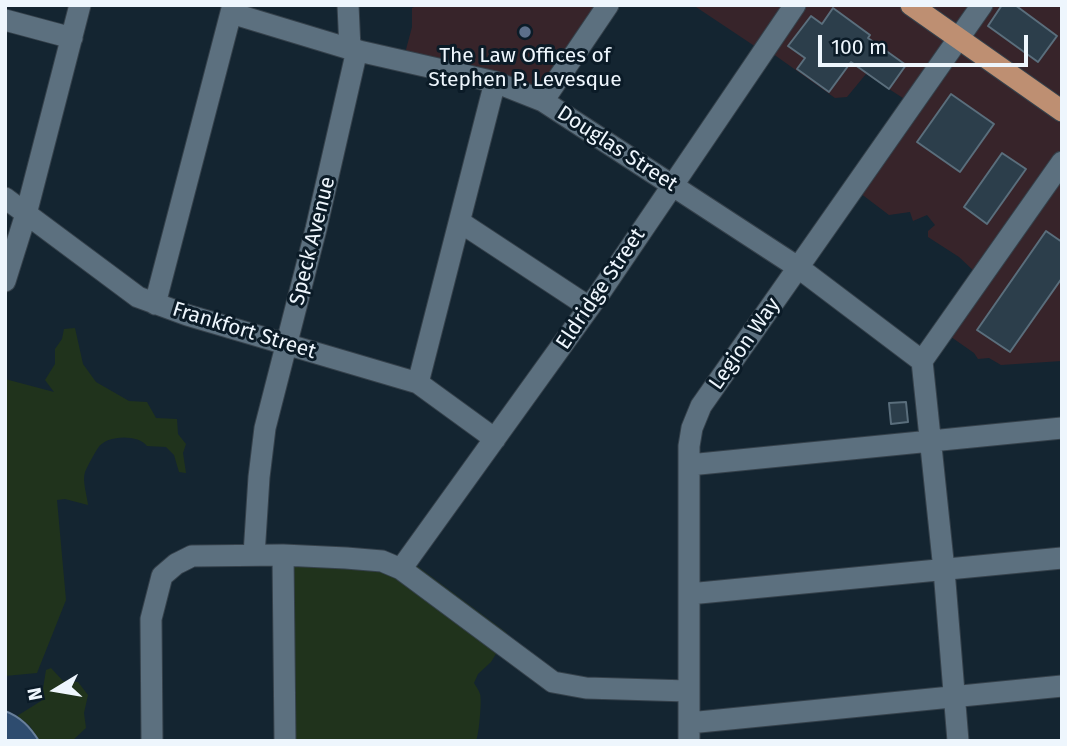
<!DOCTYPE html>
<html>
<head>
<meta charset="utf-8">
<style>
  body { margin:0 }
  #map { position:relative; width:1067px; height:746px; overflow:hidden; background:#142531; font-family:"Fira Sans",sans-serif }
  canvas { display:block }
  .frame { position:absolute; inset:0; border:7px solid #eef6fd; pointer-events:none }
  .north { position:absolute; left:21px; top:655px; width:70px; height:70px; -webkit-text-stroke:5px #0b1b27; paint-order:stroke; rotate:259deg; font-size:19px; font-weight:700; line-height:28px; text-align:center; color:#eef6fd }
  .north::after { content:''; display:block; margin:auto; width:24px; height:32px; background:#eef6fd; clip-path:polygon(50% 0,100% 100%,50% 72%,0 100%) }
  .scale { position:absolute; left:818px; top:35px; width:210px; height:32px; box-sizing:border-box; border:4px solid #eef6fd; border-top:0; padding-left:9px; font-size:21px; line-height:24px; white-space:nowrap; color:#eef6fd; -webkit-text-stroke:5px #0b1b27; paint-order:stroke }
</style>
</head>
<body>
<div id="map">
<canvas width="1067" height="746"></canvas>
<div class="frame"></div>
<div class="north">N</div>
<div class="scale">100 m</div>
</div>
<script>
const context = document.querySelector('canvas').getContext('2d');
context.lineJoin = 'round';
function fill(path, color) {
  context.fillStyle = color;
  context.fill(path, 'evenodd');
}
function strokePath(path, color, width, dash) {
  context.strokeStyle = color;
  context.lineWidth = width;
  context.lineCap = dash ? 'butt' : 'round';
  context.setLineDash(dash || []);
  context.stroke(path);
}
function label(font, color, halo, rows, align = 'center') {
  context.font = font + ' "Fira Sans",sans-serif';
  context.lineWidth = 6;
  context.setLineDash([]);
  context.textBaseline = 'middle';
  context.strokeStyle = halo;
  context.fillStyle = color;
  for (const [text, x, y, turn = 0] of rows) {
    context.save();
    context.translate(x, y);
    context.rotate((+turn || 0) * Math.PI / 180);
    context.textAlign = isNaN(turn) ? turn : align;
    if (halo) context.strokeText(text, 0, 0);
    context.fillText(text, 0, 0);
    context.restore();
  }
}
const commercial = new Path2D(`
  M419,5H611L548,93L404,57L412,27V8Z
  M693,5H1062V361L1001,365L989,358L978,359L974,353L944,332L977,274L959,257L928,237V231L935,225L927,215L913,221L910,212L889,215L856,190L909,102L866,74L847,97L835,98L769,51H762Z`);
const green = new Path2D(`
  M75,328L83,364L96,382L129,401L147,402L156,418L177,419L178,434L186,444L183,453L186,473L179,472L174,455L166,447L147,446C138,434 106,435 98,448C94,454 88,465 85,472C82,481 87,495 88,505L65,499L57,500L66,600L37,673L5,676V379L54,392L45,380L55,364V349L62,339L64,329Z
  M409,560L507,633V636L491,662L478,674L474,683C476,687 479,690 480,694C482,700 479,735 476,741H291L288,561Z
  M51,668L63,681L78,682L88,695L84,713L86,728L72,741H39L30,726L17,716L41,701L46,670Z`);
const water = new Path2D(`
  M5,711C21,717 30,727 39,741H5Z`);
const building = new Path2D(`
  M1002,5H1015L1057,36L1038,62L988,26Z
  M833,8L870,35L868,38L906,65L889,89L851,62L829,92L797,69L805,58L788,46L811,16L822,24Z
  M951,94L994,124L960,172L917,142Z
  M1002,153L1026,169L987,224L964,207Z
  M1046,231L1062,242V278L1010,352L977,330Z
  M906,402L908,422L891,424L889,403Z`);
const minor = new Path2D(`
  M348,5L350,49
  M231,13L350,49L495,82L543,101L799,268L922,361
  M5,20L72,38
  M543,101L608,5
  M5,198L138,297L187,315L418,383L495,439
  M460,222L589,307
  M5,281L26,214L80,5
  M155,304L233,5
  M418,383L495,82
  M689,465L1062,428
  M254,555L259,477L265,428L316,229L357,50
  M283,555L285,741
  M401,569L601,291L795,5
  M689,594L1062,558
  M689,723L1062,686
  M152,741L151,619L162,576L176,564L192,556L283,555L346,558L382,561L401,569L553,682L586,688L688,691
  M689,741V446L692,428L701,406L982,5
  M958,741L944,570L922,361L1062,162`);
const major = new Path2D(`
  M911,5L1062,111`);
const markers = [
  [525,32,7,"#5c6f8a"]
];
const poiNames = [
  ["The Law Offices of",525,56],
  ["Stephen P. Levesque",525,80]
];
const streetNames = [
  ["Douglas Street",617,149,33],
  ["Speck Avenue",313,241,-76],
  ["Eldridge Street",601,289,-56],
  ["Frankfort Street",244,331,17],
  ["Legion Way",745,344,-55]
];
fill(commercial, '#37242a');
fill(green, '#20331c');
fill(water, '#2e4c6f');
strokePath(water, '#687f9a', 2);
fill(building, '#2c3e4b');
strokePath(building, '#5a6e7c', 2);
strokePath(minor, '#35414b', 23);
strokePath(major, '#35414b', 23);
strokePath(minor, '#5c707f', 21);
strokePath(major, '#be8f72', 21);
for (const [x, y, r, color] of markers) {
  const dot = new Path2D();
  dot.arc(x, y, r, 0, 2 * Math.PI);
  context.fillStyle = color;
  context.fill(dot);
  strokePath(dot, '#0b1b27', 2.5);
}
label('21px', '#eef6fd', '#0b1b27', poiNames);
label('21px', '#eef6fd', '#0b1b27', streetNames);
</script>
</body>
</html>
